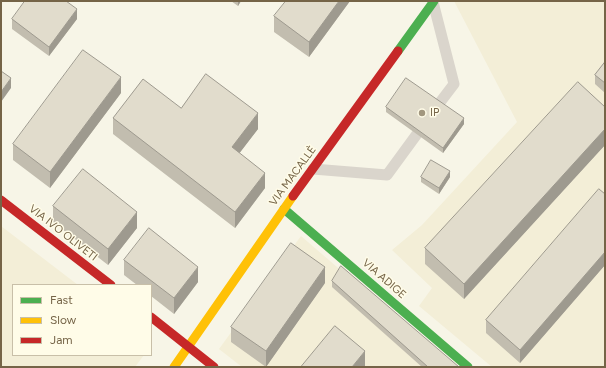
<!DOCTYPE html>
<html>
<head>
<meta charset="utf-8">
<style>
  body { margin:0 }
  #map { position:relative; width:606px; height:368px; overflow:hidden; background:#f7f5e7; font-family:Figtree,sans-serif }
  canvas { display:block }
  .frame { position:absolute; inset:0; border:2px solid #756447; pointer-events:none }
  .legend { position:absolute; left:12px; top:284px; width:140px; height:72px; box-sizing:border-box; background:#fffce8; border:1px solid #c8bfa8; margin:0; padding:5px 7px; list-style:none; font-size:12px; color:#756447 }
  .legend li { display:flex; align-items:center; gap:8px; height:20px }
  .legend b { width:20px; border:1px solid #c8bfa8 }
</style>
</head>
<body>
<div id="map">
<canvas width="606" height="368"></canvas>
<div class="frame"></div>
<ul class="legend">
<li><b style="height:5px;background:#4caf50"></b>Fast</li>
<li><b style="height:5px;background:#ffc107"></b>Slow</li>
<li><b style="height:5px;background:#c62828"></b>Jam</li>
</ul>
</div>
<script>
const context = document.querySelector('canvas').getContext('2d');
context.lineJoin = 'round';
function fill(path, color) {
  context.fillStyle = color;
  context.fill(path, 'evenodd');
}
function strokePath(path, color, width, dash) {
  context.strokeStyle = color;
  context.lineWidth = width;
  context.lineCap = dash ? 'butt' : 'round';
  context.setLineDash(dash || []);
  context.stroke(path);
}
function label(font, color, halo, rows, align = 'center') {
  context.font = font + ' Figtree,sans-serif';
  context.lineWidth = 3;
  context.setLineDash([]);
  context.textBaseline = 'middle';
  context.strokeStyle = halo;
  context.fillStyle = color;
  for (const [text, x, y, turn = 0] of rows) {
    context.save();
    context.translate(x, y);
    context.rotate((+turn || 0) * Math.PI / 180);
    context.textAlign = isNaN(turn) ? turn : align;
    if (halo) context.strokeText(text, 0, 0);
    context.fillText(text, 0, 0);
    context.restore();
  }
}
const residential = new Path2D(`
  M454,1H605V367H492L419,306L432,288L392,250L422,225L517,122Z
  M1,226L78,285H13V355H144L135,367H1Z
  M301,236L453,367H242L219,349Z`);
const lane = new Path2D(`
  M433,2L454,84L438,105
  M313,169L387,175L417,134`);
const fast = new Path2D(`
  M398,51L434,1
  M284,209L468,367`);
const slow = new Path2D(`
  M174,367L293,196`);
const jam = new Path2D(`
  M293,196L398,51
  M1,200L111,285
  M151,317L214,367`);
const wall = new Path2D(`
  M231,1H241L238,6Z
  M350,1L309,57L274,32V16Z
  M12,19H77L49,56L12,29Z
  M605,62V93L595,84V75Z
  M121,93L50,188L13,160V144Z
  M386,107L464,124L443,153L386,112Z
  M605,107V145L464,299L425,264V248Z
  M181,108L258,129L239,153L265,188L235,228L113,134V118Z
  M421,177H450L439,194L421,182Z
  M605,194V265L520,363L486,333V320Z
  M53,206L137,228L108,265L53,222Z
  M124,260L198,282L174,314L151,296V285H137L124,275Z
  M332,281L459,367H422L332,287Z
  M325,283L266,367L231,342V327Z`);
const shadedWall = new Path2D(`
  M238,1H241L238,6Z
  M339,1H350L309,57V42Z
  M77,9V19L49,56V47Z
  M121,77V93L50,188V172Z
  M11,78V88L1,102V92Z
  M258,113V129L232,163V147Z
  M464,118V124L443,153V148Z
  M605,129V145L464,299V284Z
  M450,171V177L439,194V188Z
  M265,173V188L235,228V212Z
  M137,212V228L108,265V249Z
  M605,252V265L520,363V350Z
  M198,267V282L174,314V298Z
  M325,267V283L266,367V351Z
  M365,351V367H352Z`);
const building = new Path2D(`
  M25,1H66L77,9L49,47L12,19Z
  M286,1H339L309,42L274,16Z
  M83,50L121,77L50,172L13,144Z
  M605,62V83L595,75Z
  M1,71L11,78L1,92Z
  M206,74L258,113L232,147L265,173L235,212L113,118L143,79L181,108Z
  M406,78L464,118L443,148L386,107Z
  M578,82L605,107V129L464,284L425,248Z
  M431,160L450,171L439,188L421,177Z
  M83,169L137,212L108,249L53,206Z
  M599,189L605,194V252L520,350L486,320Z
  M149,228L198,267L174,298L124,260Z
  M291,243L325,267L266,351L231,327Z
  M341,266L459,367H428L332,281Z
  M335,326L365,351L352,367H301Z`);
const markers = [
  [422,113,4,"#a2977f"]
];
const poiNames = [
  ["IP",430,113]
];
const streetNames = [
  ["VIA MACALLÈ",293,176,-54],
  ["VIA IVO OLIVETI",63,233,38],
  ["VIA ADIGE",384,279,41]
];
fill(residential, '#f3eed7');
strokePath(lane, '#dad5cc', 11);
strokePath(fast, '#4caf50', 9);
strokePath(slow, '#ffc107', 9);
strokePath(jam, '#c62828', 9);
fill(wall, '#c2bdaf');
fill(shadedWall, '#9e9a8f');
fill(building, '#e1dccc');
strokePath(building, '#9e9a8f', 1);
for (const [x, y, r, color] of markers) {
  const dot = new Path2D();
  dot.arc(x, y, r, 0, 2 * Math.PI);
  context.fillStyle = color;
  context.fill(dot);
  strokePath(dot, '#fffce8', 1.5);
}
label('11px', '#756447', '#fffce8', poiNames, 'left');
label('11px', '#756447', '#fffce8', streetNames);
</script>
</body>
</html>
